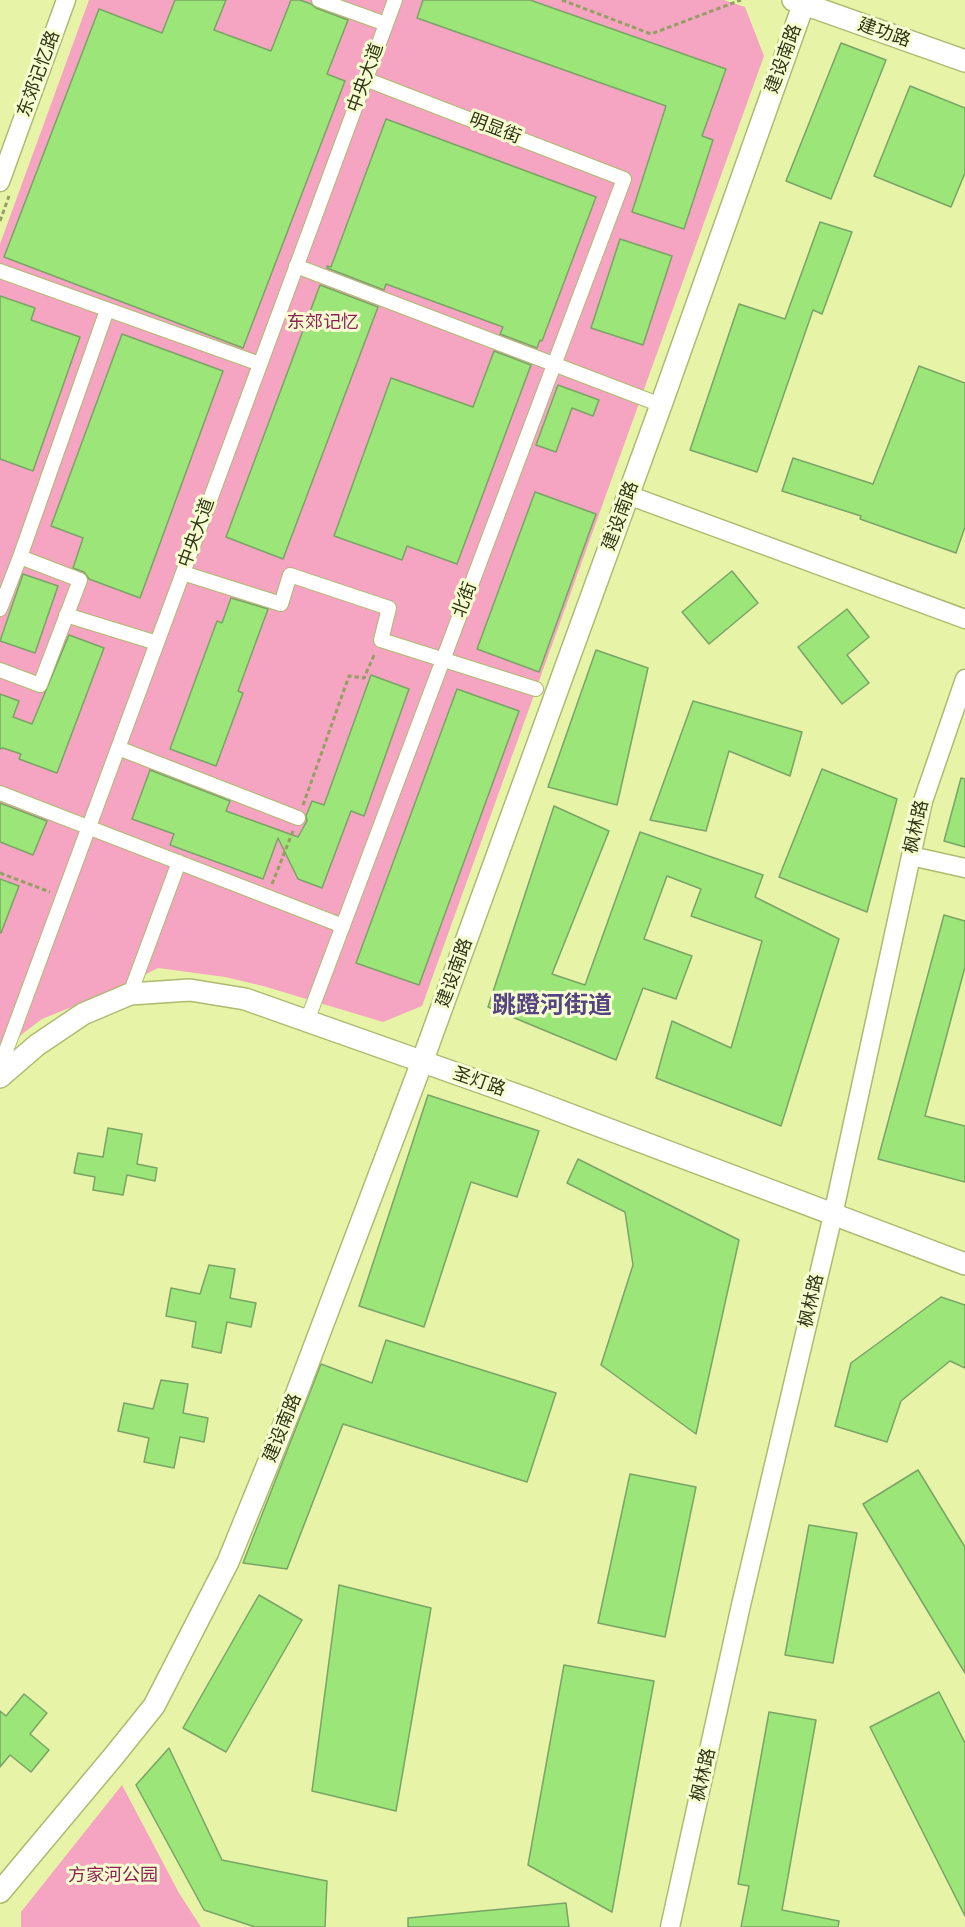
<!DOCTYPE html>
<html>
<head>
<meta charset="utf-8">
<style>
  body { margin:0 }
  canvas { display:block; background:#e7f4a7 }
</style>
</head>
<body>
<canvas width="965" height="1927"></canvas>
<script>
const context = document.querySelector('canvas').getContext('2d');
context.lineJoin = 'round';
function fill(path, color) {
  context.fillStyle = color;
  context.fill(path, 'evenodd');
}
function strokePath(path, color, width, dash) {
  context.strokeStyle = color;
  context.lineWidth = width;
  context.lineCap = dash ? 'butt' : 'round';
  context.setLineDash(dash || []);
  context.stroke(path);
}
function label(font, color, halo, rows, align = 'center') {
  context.font = font + ' Arial,"Noto Sans SC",sans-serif';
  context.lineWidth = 6;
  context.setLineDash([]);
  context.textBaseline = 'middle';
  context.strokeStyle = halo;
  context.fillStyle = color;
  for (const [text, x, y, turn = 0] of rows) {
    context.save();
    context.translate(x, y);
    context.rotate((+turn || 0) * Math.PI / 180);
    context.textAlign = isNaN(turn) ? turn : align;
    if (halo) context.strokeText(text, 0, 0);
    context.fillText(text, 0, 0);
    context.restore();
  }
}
const green = new Path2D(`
  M89,0H724L745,7L764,56L422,1006L383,1022L263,986L225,977L158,968L119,988L42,1019L0,1051V244Z
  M122,1785L179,1893L201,1927H21V1912Z`);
const building = new Path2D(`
  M175,0H226L214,30L271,51L291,0H300L311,4L316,8L348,20L327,74L345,81L243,348L4,257L99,9L162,33Z
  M423,0H530L726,69L702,136L713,140L684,229L632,212L666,106L417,18Z
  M841,43L886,60L831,199L786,181Z
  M910,86L965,108V173L951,207L874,176Z
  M386,119L596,197L542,341L540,340L537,348L500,334L503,327L386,284L384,290L327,268V266L331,267Z
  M820,222L852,232L822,314L813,310L757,472L690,450L739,304L785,319Z
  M620,239L672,256L643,345L591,328Z
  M320,285L378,307L283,559L226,537Z
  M0,296L35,308L31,320L80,337L33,471L0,459Z
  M122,334L223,371L140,598L89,579L84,572L73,568L83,538L51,526Z
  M494,351L531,365L457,564L407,546L402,560L334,536L391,378L473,407Z
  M919,366L965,383V527L956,553L860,519L861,516L782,491L793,458L873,484Z
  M558,385L599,400L593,416L572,408L556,452L536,445Z
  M535,492L596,514L539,672L477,649Z
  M732,571L758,603L709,644L682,612Z
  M23,574L58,586L35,653L0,641Z
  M231,598L268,609L238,691L243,693L216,766L170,749L217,621L222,623Z
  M847,609L869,637L847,655L869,683L842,704L798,647Z
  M69,635L104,648L57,773L19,759L21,754L3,748L0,749V694L19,701L13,717L32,724Z
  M596,650L648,668L617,805L548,787Z
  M371,675L409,689L364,816L351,811L322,888L298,879L278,838L263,879L170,845L174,834L132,819L150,770L230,801L226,811L298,837L307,821L306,816L312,801L324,805Z
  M457,689L519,711L419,985L356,963Z
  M693,701L802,732L790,776L729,751L706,831L650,820Z
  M822,769L897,799L867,912L779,877Z
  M961,778L965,779V847L944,841Z
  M0,803L47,821L33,855L0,842Z
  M554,806L609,831L552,974L585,985L640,832L763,875L755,897L839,939L781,1126L656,1078L672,1021L731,1048L762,941L691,916L701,889L667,876L644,939L692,956L676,999L643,988L616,1060L488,1007Z
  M0,879L19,886L1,933L0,932Z
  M944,915L965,921V967L925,1116L965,1126V1182L878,1159Z
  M428,1095L539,1131L517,1197L471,1182L424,1327L359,1306Z
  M108,1128L142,1134L137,1164L157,1168L155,1181L127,1175L123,1195L93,1190L95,1177L74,1173L78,1153L103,1157Z
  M578,1159L739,1240L696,1434L601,1365L633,1265L625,1212L567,1183Z
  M209,1265L235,1269L230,1298L256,1303L251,1327L227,1322L221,1353L192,1347L196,1322L166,1316L171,1288L200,1294Z
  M941,1297L965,1305V1368L950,1361L901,1401L887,1442L835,1426L851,1363Z
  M386,1340L556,1393L527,1482L343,1424L287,1569L243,1563L321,1364L372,1383Z
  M161,1380L188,1384L183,1413L208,1418L204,1442L180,1437L174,1468L144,1462L149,1438L118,1431L124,1403L153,1409Z
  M918,1470L965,1547V1673L863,1504Z
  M630,1474L696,1487L665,1637L598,1623Z
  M809,1525L857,1533L833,1663L785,1655Z
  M339,1585L431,1608L396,1811L312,1791Z
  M259,1595L302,1620L226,1752L183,1728Z
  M564,1665L654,1681L612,1912L528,1865Z
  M939,1692L965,1743V1916L870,1727Z
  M24,1694L47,1713L30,1734L49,1750L31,1772L10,1755L0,1767V1711L6,1716Z
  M769,1712L816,1720L782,1910L839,1921L838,1927H741L749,1886L738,1884Z
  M169,1748L222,1860L327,1881L325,1927H255L204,1910L136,1785Z
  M566,1903L569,1927H408V1918Z`);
const path = new Path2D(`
  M562,0L651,34L741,0
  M0,221L9,196
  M303,805L349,676L364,678L375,653
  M0,873L50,892
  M272,884L293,831`);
const pedestrian = new Path2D(`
  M319,0L386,24
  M296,266L661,405
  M0,271L260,364
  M20,557L107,310
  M183,573L281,604L290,575L389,608L381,640L536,689
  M0,609L20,557L80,580L40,685L0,670
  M66,615L157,643
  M118,748L298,818
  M0,793L343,926
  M130,994L179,862
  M307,1021L624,179L365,79
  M0,1067L395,0`);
const minor = new Path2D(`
  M0,182L66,0
  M628,495L965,619
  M911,856L965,868
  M670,1927L741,1605L833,1215L923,801L965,679`);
const tertiary = new Path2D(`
  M793,0L965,61
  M0,1077L37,1045L83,1014L130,994L190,990L245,999L531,1100L965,1264
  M0,1892L113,1757L154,1706L228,1562L296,1395L422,1062L661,405L805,0`);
const streetNames = [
  ["建功路",884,33,19],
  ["建设南路",784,59,-70],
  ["东郊记忆路",39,74,-70],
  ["中央大道",366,78,-70],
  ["明显街",495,129,21],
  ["建设南路",621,516,-70],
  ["中央大道",197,533,-70],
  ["北街",465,600,-69],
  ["枫林路",917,827,-77],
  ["建设南路",455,973,-70],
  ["圣灯路",479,1082,19],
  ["枫林路",812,1301,-77],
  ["建设南路",283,1428,-68],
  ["枫林路",704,1775,-77]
];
const parkNames = [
  ["东郊记忆",323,323],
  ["方家河公园",113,1876]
];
const districtNames = [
  ["跳蹬河街道",552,1006]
];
fill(green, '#f5a4c1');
fill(building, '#9ce578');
strokePath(building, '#7aa466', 1.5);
strokePath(pedestrian, '#aeba6f', 16);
strokePath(minor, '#aeba6f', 21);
strokePath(tertiary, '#aeba6f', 24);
strokePath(path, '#959e65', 3, [4.5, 3]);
strokePath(pedestrian, '#fff', 14);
strokePath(minor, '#fff', 18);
strokePath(tertiary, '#fff', 21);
label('18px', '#303415', '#f6fed1', streetNames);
label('18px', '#8e2055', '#f6fed1', parkNames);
label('bold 24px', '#564381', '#f6fed1', districtNames);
</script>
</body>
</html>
